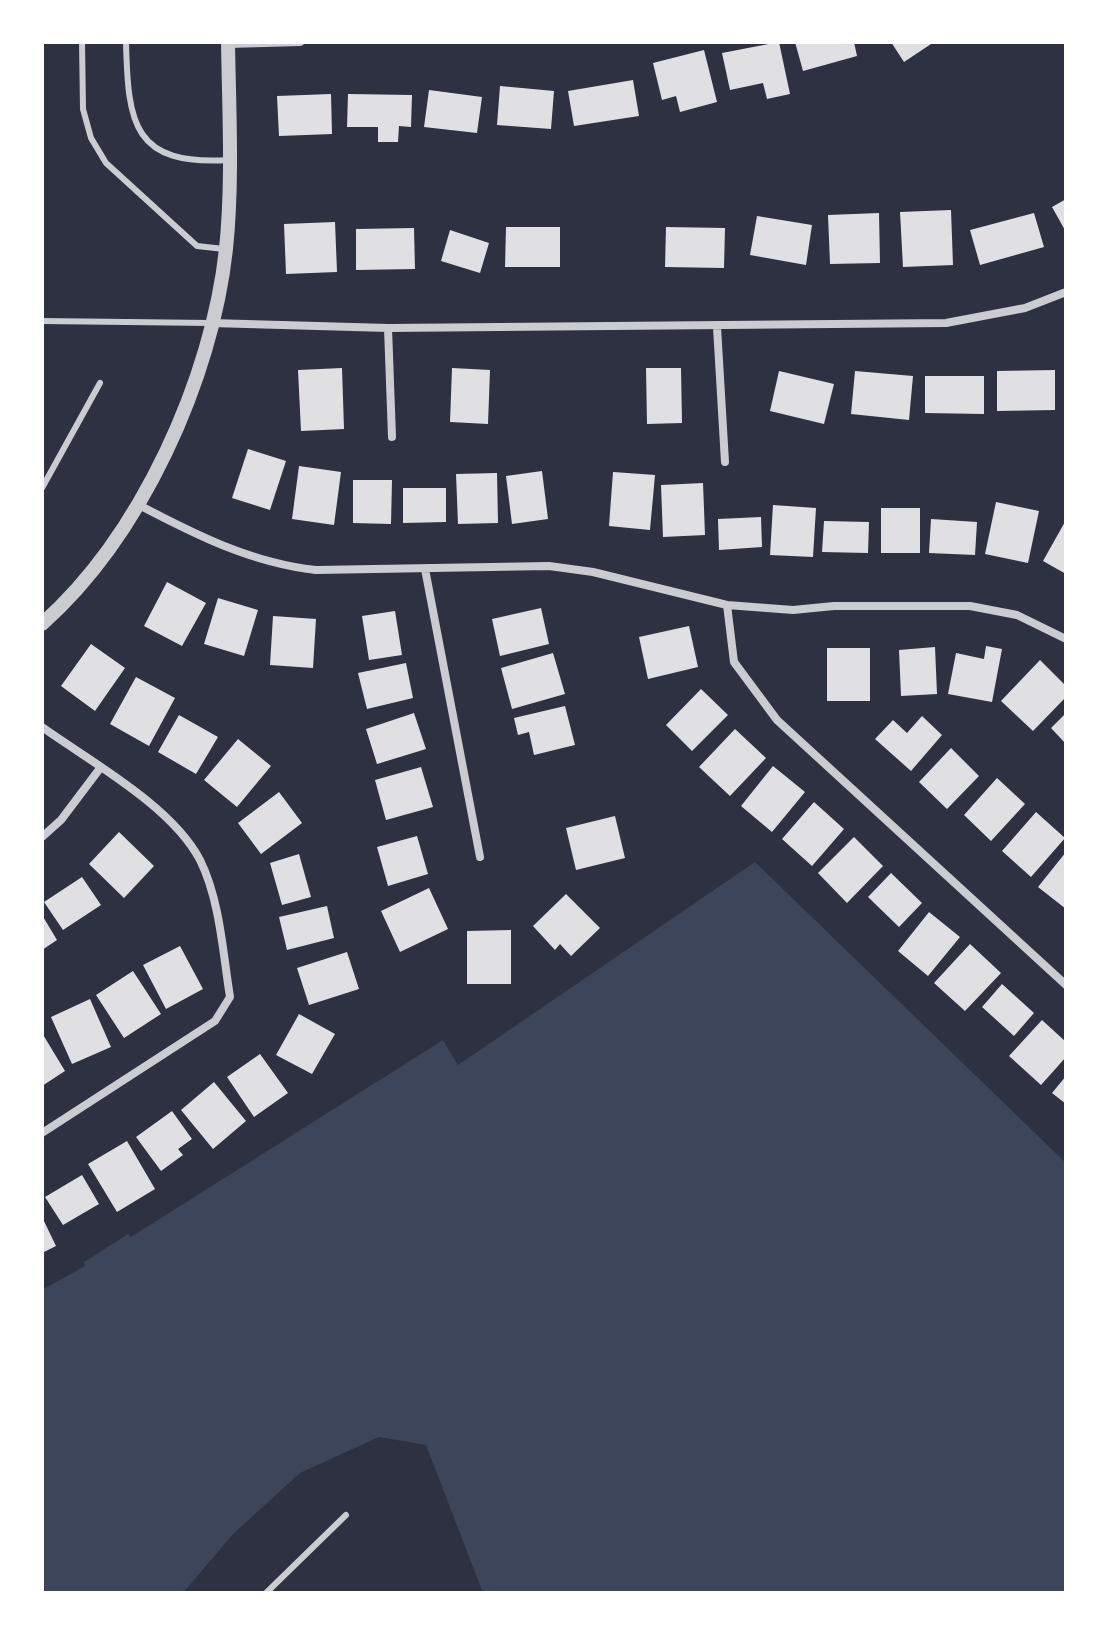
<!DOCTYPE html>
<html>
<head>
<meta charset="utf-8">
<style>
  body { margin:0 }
  #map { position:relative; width:1108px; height:1635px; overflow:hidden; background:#2d3142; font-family:"Archivo Narrow",sans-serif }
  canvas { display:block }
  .frame { position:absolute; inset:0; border:44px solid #fff; pointer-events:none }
</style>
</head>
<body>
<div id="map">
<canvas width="1108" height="1635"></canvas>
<div class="frame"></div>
</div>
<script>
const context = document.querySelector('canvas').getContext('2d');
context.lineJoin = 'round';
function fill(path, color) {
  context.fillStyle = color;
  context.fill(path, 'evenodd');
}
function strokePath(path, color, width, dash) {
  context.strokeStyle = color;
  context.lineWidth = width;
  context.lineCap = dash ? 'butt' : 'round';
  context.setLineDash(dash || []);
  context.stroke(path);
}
const green = new Path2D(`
  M755,862L1066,1163V1593H483L426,1445L379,1437L300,1473L233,1534L183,1593H42V1290L85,1266L84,1262L128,1234L131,1237L443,1040L458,1065Z`);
const building = new Path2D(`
  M779,42L790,94L767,99L763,83L730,90L722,53Z
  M795,42H854L857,56L803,71Z
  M891,42H934L904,62Z
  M704,50L717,102L680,112L676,96L662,100L653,63Z
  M633,80L639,116L574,126L568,91Z
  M500,86L554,91L551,129L497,125Z
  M429,90L482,97L477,133L424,127Z
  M331,94L332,134L279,136L277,96Z
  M348,94L412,95L411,127L399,126L398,142H378V127H347Z
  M1066,199V232L1052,207Z
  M951,210L953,265L903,267L900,212Z
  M879,213L880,263L830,264L828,215Z
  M1034,213L1044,247L980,265L970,230Z
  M757,216L812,225L806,265L750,255Z
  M335,222L337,272L286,274L284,224Z
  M506,227H560V267H505Z
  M666,227L725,228L724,268L665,267Z
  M414,228L415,269L356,270V229Z
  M450,230L489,243L480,273L441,261Z
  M342,368L344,429L301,431L298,370Z
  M452,368L490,370L488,424L450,422Z
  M646,368H681L682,423L647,424Z
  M1055,370V410L997,411V371Z
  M779,371L834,384L824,424L770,411Z
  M855,371L913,376L909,420L851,414Z
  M925,376H984V414L925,413Z
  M248,449L286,461L270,510L232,498Z
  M299,466L341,472L334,525L292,519Z
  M542,471L548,519L512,524L506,476Z
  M613,472L655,475L650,530L609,526Z
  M497,473L498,523L458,524L456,474Z
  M353,480H392L391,524L353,523Z
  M703,483L705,535L663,537L661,485Z
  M403,488H446V522L403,523Z
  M996,502L1039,511L1028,563L985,554Z
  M773,505L816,508L813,557L770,555Z
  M881,508H920V553H881Z
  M761,517L762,547L719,550L718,519Z
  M931,519L977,522L975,555L929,553Z
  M1066,520V574L1043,561Z
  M824,521L869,522L868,553L822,552Z
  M167,582L206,603L182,646L144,626Z
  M218,598L258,610L244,656L204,644Z
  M541,608L549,644L500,656L492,619Z
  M395,611L402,655L369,660L362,616Z
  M273,616L316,619L313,668L270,665Z
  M689,626L698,667L648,679L639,637Z
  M91,644L125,668L95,711L61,686Z
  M986,646L1002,649L992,702L948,694L956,653L984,659Z
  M935,647L937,694L901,696L899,650Z
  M827,648H870V701H827Z
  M553,653L565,694L512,709L501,668Z
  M1040,660L1066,686V697L1033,731L1001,701Z
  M406,663L413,698L367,709L358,673Z
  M136,677L175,698L149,746L110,724Z
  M701,689L728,715L692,751L666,725Z
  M565,706L575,745L534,755L529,732L518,735L514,718Z
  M414,713L426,749L377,764L366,729Z
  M1066,713V744L1051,728Z
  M179,715L218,737L196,774L158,752Z
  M922,716L942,735L911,771L875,739L893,720L907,733Z
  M735,729L766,758L730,796L699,767Z
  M238,739L271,766L237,807L204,780Z
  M951,748L979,776L947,809L919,782Z
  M773,766L805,792L772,832L741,806Z
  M421,767L433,807L386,820L375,780Z
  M997,778L1025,804L991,841L964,815Z
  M279,792L302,823L261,854L238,823Z
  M814,802L844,829L812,866L782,839Z
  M1036,812L1065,838L1031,877L1002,851Z
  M615,816L625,858L576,870L566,828Z
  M119,832L154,866L124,898L89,864Z
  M417,836L428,874L388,886L377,847Z
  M854,837L883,866L847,903L818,873Z
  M1066,852V909L1038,887Z
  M299,854L311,897L282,905L270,863Z
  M891,873L922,903L899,927L868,897Z
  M82,877L101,905L63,930L44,902Z
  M429,888L448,929L400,952L381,911Z
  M566,894L600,928L571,956L560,944L555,950L533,926Z
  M327,906L334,938L287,950L279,917Z
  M929,912L960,937L928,976L898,951Z
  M42,915L57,940L42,950Z
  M511,930V984H467V931Z
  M970,944L1001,973L965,1011L934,983Z
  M180,946L203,989L166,1009L143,965Z
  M347,952L359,989L309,1005L297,968Z
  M133,971L161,1014L124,1038L96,995Z
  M1002,984L1034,1013L1014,1036L982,1007Z
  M90,999L111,1047L72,1064L51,1017Z
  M299,1014L335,1034L312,1074L276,1055Z
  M1042,1020L1066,1042V1057L1041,1085L1009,1056Z
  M42,1033L65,1071L42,1086Z
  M260,1054L288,1093L254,1117L227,1077Z
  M1066,1076V1104L1052,1093Z
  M214,1082L246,1121L213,1149L181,1110Z
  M172,1111L192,1139L178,1149L183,1155L161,1171L136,1137Z
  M127,1141L155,1189L117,1212L88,1164Z
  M82,1175L99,1204L63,1225L45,1197Z
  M42,1217L56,1246L42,1253Z`);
const service = new Path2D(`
  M82,42L83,109L91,138L106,163L197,246L224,249
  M126,42C128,124 133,166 229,160
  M42,321L211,323
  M42,488L100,383
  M266,1593L346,1515`);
const minor = new Path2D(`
  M228,44L300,42
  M211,323L388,328L946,323L1025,308L1066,292
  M717,327L725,462
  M388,328L392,437
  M137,504C194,534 251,563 316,570L549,566L593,572L727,605L793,610L834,606H970L1017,615L1066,639
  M425,569L480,857
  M727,605L734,662L777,720L1066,985
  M42,727C91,762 172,806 200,860C220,900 223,954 230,997L215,1021L42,1133
  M42,837L61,820L101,767`);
const tertiary = new Path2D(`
  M42,624C141,536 212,379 226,249C233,181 229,110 228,42`);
fill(green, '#3c4559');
fill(building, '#e0e0e3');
strokePath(service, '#caccd0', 6);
strokePath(minor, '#caccd0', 8);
strokePath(tertiary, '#caccd0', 14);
</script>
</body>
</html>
